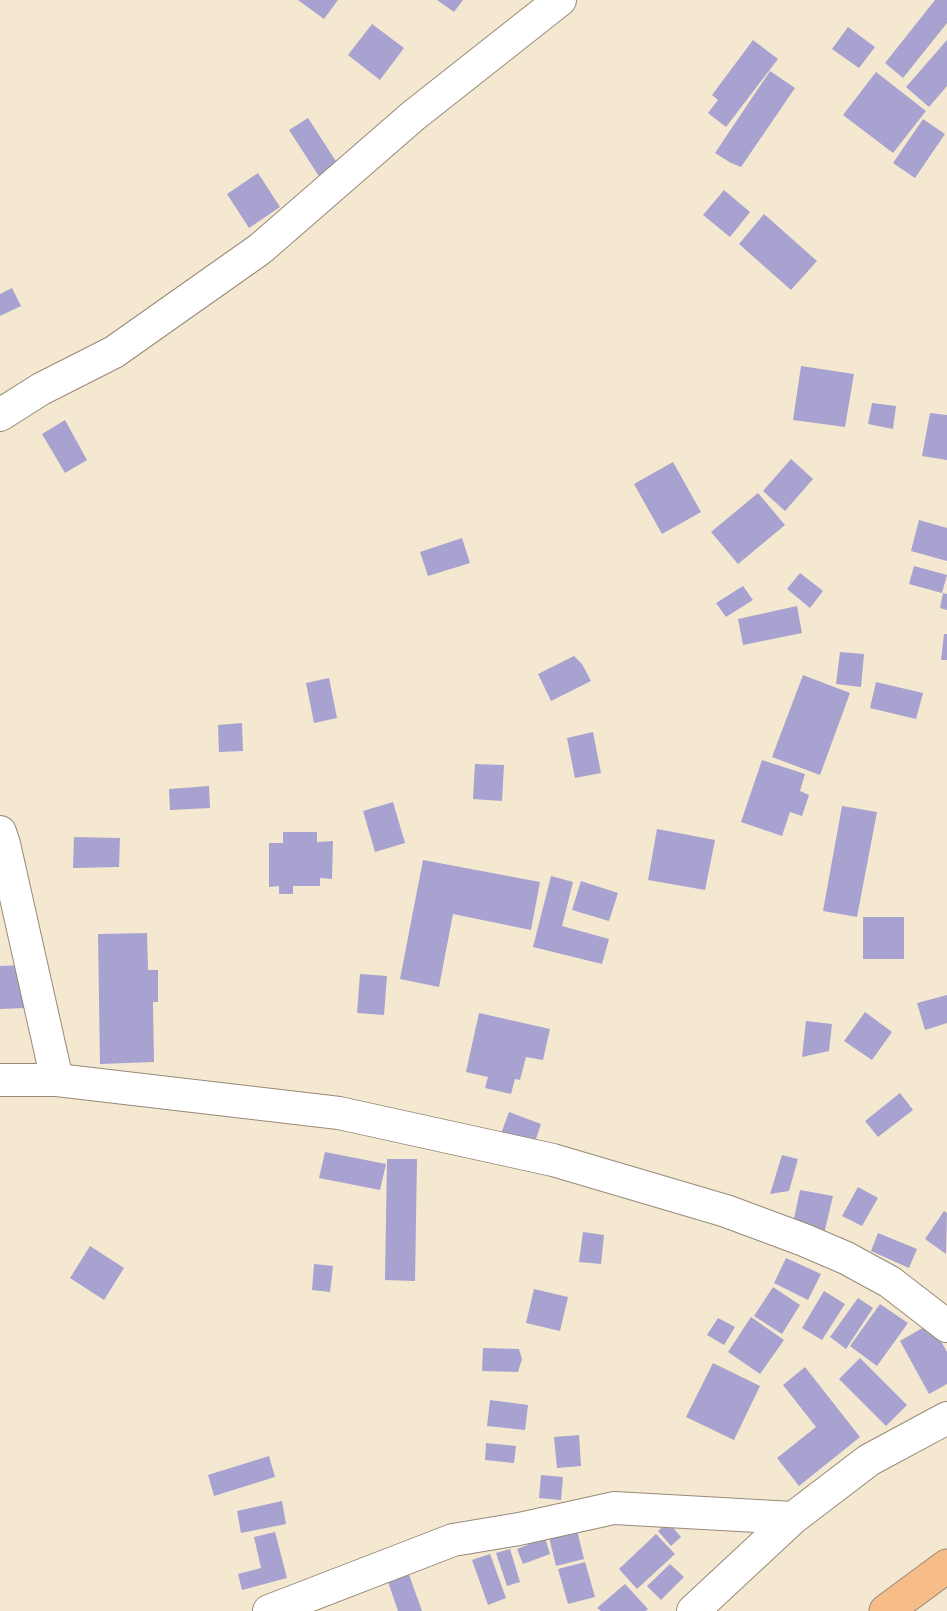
<!DOCTYPE html>
<html>
<head>
<meta charset="utf-8">
<style>
  body { margin:0 }
  canvas { display:block; background:#f5e8d1 }
</style>
</head>
<body>
<canvas width="947" height="1611"></canvas>
<script>
const context = document.querySelector('canvas').getContext('2d');
context.lineJoin = 'round';
function fill(path, color) {
  context.fillStyle = color;
  context.fill(path, 'evenodd');
}
function strokePath(path, color, width, dash) {
  context.strokeStyle = color;
  context.lineWidth = width;
  context.lineCap = dash ? 'butt' : 'round';
  context.setLineDash(dash || []);
  context.stroke(path);
}
const building = new Path2D(`
  M298,0H338L324,19Z
  M437,0H463L454,12Z
  M935,0H947V23L903,78L885,63Z
  M372,24L404,48L380,80L348,55Z
  M848,27L875,47L859,68L832,49Z
  M753,40L778,59L726,127L708,113L718,100L712,95Z
  M947,40V86L929,107L906,87Z
  M770,71L795,88L741,167L731,163L715,153Z
  M876,72L926,111L893,153L843,115Z
  M308,118L341,169L322,181L289,130Z
  M923,119L945,134L915,178L893,163Z
  M258,173L280,207L249,228L227,194Z
  M724,190L750,212L730,237L703,215Z
  M764,214L817,261L791,290L739,244Z
  M12,288L21,306L0,316V294Z
  M801,366L854,374L845,427L793,420Z
  M872,403L896,406L893,429L868,424Z
  M930,413L947,415V460L922,456Z
  M65,420L87,460L65,473L42,434Z
  M791,459L813,479L785,511L763,491Z
  M673,462L701,512L662,534L634,484Z
  M758,493L785,525L738,564L711,532Z
  M919,520L947,528V561L911,551Z
  M462,538L470,563L428,576L420,552Z
  M914,566L947,575L942,593L909,584Z
  M800,573L823,591L810,608L787,589Z
  M743,586L753,600L726,617L716,603Z
  M943,593L947,594V610L940,608Z
  M797,606L802,633L743,645L738,619Z
  M944,634H947V660H941Z
  M840,652L864,654L861,687L836,684Z
  M574,656L582,664L591,681L551,701L538,674Z
  M803,675L850,693L820,775L772,757Z
  M329,678L337,718L314,723L306,683Z
  M876,682L923,693L916,719L870,708Z
  M242,723L243,751L219,752L218,725Z
  M593,732L601,773L575,778L567,738Z
  M762,760L805,774L800,791L809,795L802,816L790,812L782,836L741,822Z
  M475,764L504,765L502,801L473,799Z
  M209,786L210,808L170,810L169,789Z
  M393,802L405,843L375,852L363,811Z
  M842,806L877,812L857,917L823,911Z
  M657,829L715,840L705,890L648,880Z
  M283,832H317V842L333,841L332,879L320,878V886H293V894H279V886L269,887V843H283Z
  M74,837L120,838L119,867L73,868Z
  M423,860L540,882L531,930L453,914L439,987L400,979Z
  M551,876L573,882L562,926L609,939L602,964L533,947Z
  M581,881L618,893L609,921L572,910Z
  M863,917H904V959H863Z
  M147,933L148,970H158V1002H153L154,1062L100,1064L98,934Z
  M23,965L31,992L25,1008L0,1009V966Z
  M360,974L387,976L384,1015L357,1013Z
  M947,995V1023L925,1030L917,1003Z
  M865,1012L892,1032L872,1060L844,1041Z
  M479,1013L550,1029L543,1060L526,1057L520,1080L515,1079L511,1094L485,1088L488,1077L466,1072Z
  M806,1021L832,1024L829,1051L802,1057Z
  M900,1093L913,1110L878,1137L865,1121Z
  M509,1112L541,1124L532,1151L499,1139Z
  M325,1152L386,1164L380,1190L319,1178Z
  M782,1155L798,1159L789,1191L770,1194Z
  M387,1159H417L415,1281L385,1280Z
  M858,1187L878,1198L862,1226L842,1216Z
  M800,1190L833,1196L824,1234L792,1228Z
  M944,1211L947,1213L946,1254L925,1239Z
  M583,1232L604,1235L601,1264L579,1262Z
  M878,1233L917,1249L909,1268L871,1251Z
  M90,1246L124,1268L104,1300L70,1278Z
  M786,1258L821,1274L808,1300L774,1283Z
  M314,1264L333,1266L330,1292L312,1290Z
  M773,1287L800,1305L782,1334L754,1316Z
  M534,1289L568,1297L560,1331L526,1323Z
  M824,1291L845,1304L822,1340L802,1328Z
  M858,1298L873,1308L846,1349L830,1337Z
  M880,1304L908,1323L877,1366L850,1346Z
  M751,1317L784,1340L760,1374L728,1352Z
  M718,1318L735,1327L724,1345L707,1335Z
  M931,1323L947,1352V1384L929,1394L900,1341Z
  M483,1348L519,1349L522,1359L518,1372L482,1371Z
  M860,1358L907,1405L886,1426L839,1379Z
  M713,1363L760,1386L734,1440L686,1417Z
  M805,1367L860,1437L799,1486L777,1458L816,1427L783,1385Z
  M490,1400L528,1405L525,1430L487,1426Z
  M579,1435L581,1466L557,1468L554,1437Z
  M486,1443L516,1446L514,1463L485,1460Z
  M269,1456L275,1477L214,1496L208,1475Z
  M541,1475L563,1477L561,1500L539,1498Z
  M282,1501L286,1524L241,1533L237,1511Z
  M668,1522L681,1537L671,1546L658,1531Z
  M577,1530L584,1559L556,1566L549,1537Z
  M275,1532L287,1578L242,1590L238,1574L261,1568L254,1537Z
  M656,1534L675,1554L637,1589L619,1569Z
  M545,1538L550,1554L523,1564L517,1549Z
  M510,1549L520,1582L507,1586L496,1553Z
  M490,1554L506,1598L488,1605L472,1560Z
  M585,1562L595,1597L568,1604L558,1569Z
  M670,1564L684,1577L661,1600L647,1586Z
  M407,1569L422,1611H398L386,1576Z
  M625,1584L648,1609L646,1611H601L597,1608Z`);
const minor = new Path2D(`
  M0,415L41,389L114,352L260,249L413,116L560,0
  M0,832L4,844L57,1080
  M0,1080H57L339,1113L553,1160L726,1211L804,1240L846,1258L890,1282L947,1326
  M269,1611L453,1540L519,1529L614,1508L793,1518
  M693,1611L793,1518L869,1460L947,1418`);
const trunk = new Path2D(`
  M886,1611L947,1566`);
fill(building, '#a7a2cf');
strokePath(minor, '#988978', 34);
strokePath(trunk, '#988978', 35);
strokePath(minor, '#fff', 32);
strokePath(trunk, '#f7bd88', 33);
</script>
</body>
</html>
